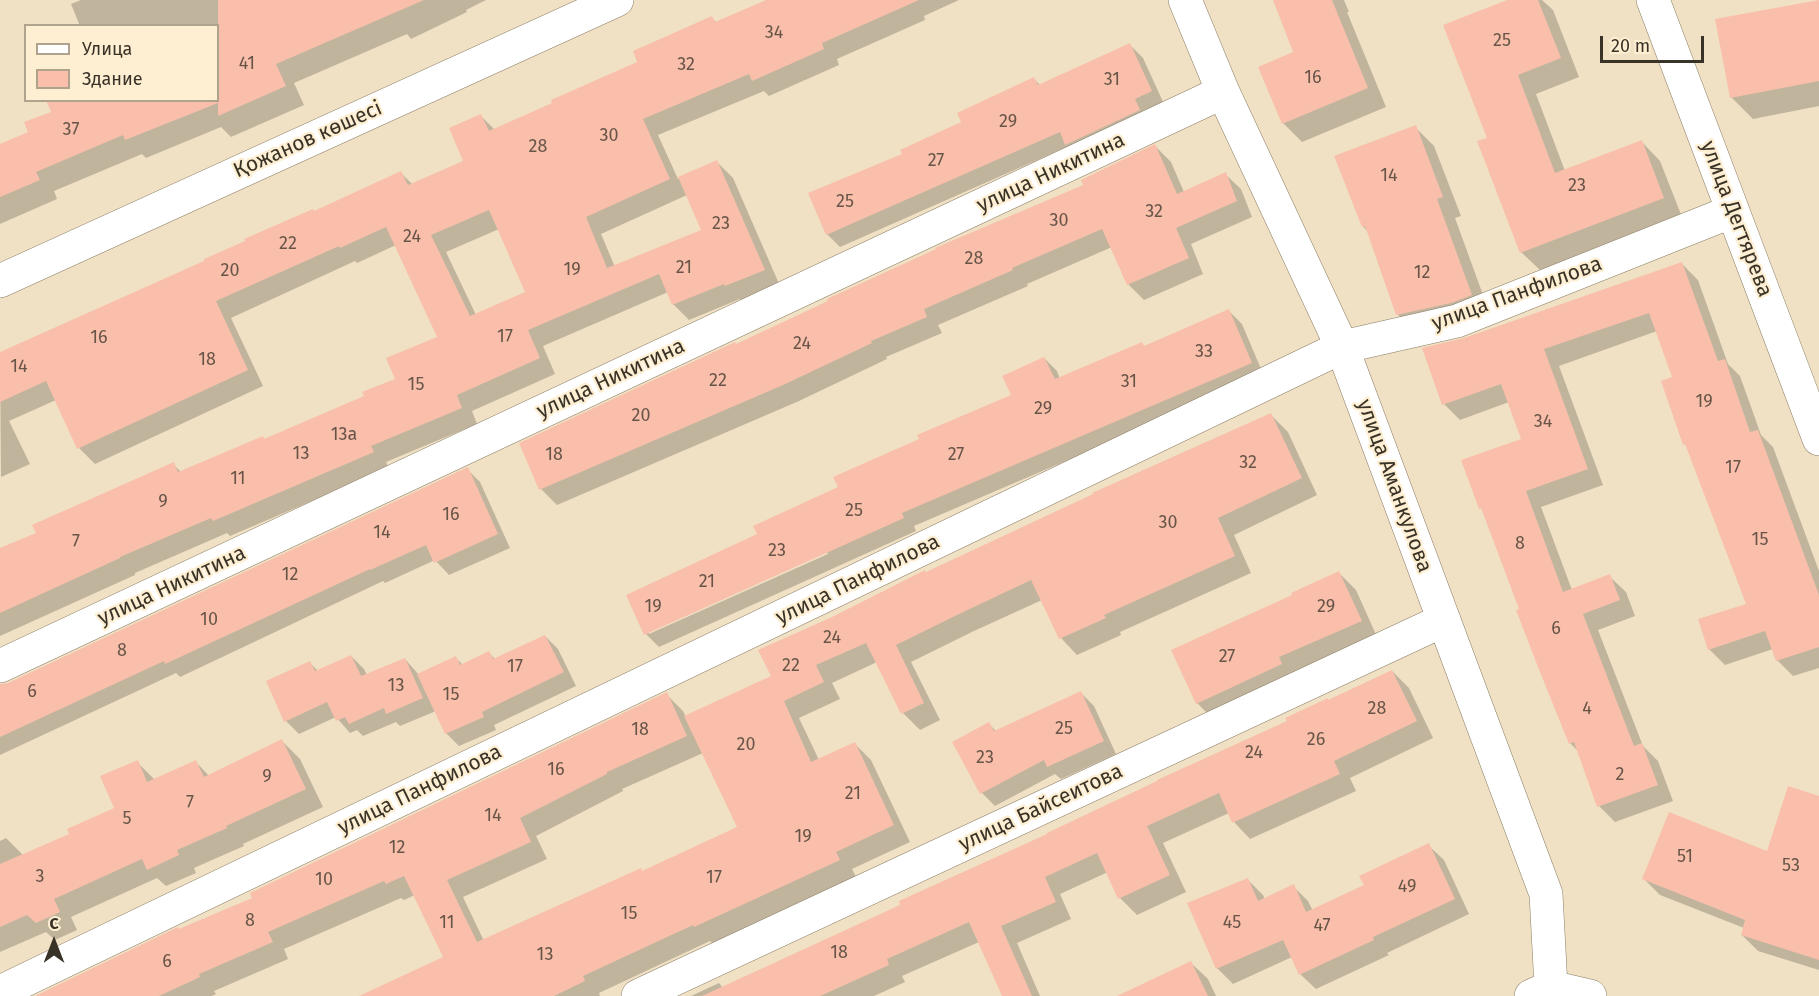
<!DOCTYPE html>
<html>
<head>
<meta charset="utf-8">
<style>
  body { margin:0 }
  #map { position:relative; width:1819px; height:996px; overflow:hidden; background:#f0e1c5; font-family:"Fira Sans",sans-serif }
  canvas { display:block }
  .legend { position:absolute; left:24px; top:24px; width:195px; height:78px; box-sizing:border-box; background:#feeed2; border:2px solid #afa38e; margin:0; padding:8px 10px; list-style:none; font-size:18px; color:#383227 }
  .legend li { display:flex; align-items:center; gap:12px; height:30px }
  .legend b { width:30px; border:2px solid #afa38e }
  .north { position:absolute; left:24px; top:912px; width:60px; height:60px; -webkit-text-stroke:4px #feeed2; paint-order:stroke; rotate:0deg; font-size:16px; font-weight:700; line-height:24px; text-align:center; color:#383227 }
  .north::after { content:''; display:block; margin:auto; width:21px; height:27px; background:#383227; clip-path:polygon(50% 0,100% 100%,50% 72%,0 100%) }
  .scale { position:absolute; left:1600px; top:36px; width:104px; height:27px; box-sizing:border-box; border:3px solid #383227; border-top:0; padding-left:8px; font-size:18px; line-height:21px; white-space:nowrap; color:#383227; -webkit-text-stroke:4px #feeed2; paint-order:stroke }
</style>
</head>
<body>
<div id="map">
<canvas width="1819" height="996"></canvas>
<ul class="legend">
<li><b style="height:8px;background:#fff"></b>Улица</li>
<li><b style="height:16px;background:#f9bfab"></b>Здание</li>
</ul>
<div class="north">С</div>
<div class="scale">20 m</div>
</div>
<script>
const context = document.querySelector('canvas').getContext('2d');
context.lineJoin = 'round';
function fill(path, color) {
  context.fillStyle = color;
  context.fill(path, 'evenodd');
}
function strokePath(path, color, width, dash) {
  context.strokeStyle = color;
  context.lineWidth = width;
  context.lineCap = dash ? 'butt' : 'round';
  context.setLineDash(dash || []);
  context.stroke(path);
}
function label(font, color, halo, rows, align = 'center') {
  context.font = font + ' "Fira Sans",sans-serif';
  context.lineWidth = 4.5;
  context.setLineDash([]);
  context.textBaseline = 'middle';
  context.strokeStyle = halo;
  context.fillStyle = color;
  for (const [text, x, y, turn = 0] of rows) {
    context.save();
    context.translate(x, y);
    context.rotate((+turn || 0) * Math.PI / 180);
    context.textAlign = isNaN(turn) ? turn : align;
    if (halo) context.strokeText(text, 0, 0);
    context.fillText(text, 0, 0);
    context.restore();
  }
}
const shadow = new Path2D(`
  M81,0H486L466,10L467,12L411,39L407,34L294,83L304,105L231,137L221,127L146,158L142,154L54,191L57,199L0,224V146L218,100V26H80L71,4Z
  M770,0H959L924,16L925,20L837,59L839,65L769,96L764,91L658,135L678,179L717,162L733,178L780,286L743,302L740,299L689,320L673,304L668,292L543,346L555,374L472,411L477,424L386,462L389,468L230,536L227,533L135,573V575L0,636V550L38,533L173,464L181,472L265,440L366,396L397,379L439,337L396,245L357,263L355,261L231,318L263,386L95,464L79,448L56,400L9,421L30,464L1,477L0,354L401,173L412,184L465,162L481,116L495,130L639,63L712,18L717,23ZM687,195L703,231L615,267L601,234ZM499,229L527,293L476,315L446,252Z
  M1275,0H1344L1349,12H1347L1386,107L1302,142L1283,123L1295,53Z
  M1511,0H1542L1553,10L1579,77L1536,94L1565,171L1641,141L1660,161L1682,217L1541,271L1521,252L1489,139Z
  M1819,1V106L1753,119L1731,97Z
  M1130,45L1143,58L1164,104L840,247L827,234L810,194L904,154L963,123L1034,79L1040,85Z
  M1415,127L1434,146L1461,216L1455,218L1490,314L1417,334L1398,315L1368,232L1363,226Z
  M1155,146L1171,162L1184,192L1225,174L1241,189L1252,217L1191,244L1203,274L1144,300L1128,284L1112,247L1027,284L1028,286L938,325L942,333L886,357L887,359L799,401L557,505L541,489L521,444L1085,186Z
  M1682,264L1698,280L1728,364L1740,376L1761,435L1773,447L1819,571V668L1793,676L1777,660L1773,649L1725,665L1709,649L1748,605L1688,448L1685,444L1663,382L1674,378L1657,331L1559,366L1603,485L1541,507L1572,590L1609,576L1626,592L1635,616L1598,630L1643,746L1658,761L1673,801L1615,822L1599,806L1580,753L1570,743L1484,512L1481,508L1523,440L1509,402L1460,420L1444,404L1464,340Z
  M1229,311L1242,324L1264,376L914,526L916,531L659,647L646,634L759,535L839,488L1013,396L1044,358L1057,371L1060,379L1142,344L1146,347ZM827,552L828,554L649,634V631Z
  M1271,415L1288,432L1317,495L1234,535L1251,573L1120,632L1121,635L1077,655L1061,638L1042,600L974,631L911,662L940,720L920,730L903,713L877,662L832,683L840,699L799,718L819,760L855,744L871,760L910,842L852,869L856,877L712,943L710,941L599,993L600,996H361L445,957L415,895L404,900L401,898L284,949L288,959L214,991L216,994L212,996H38L179,931L254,898L666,694L683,711L686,717L773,676L926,573ZM703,753L739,827L643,872L484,941L463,897L547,859L536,836L623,791L622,789Z
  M467,469L480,482L510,548L449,575L435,560L385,583L383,581L180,677L176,673L0,755V686L8,684Z
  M1339,573L1356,590L1378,639L1214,720L1197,703L1294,596Z
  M545,636L558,649L576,686L494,725L496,730L459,746L446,733L436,711L400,726L396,722L363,736L357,730L350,733L336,717L299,734L286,721L310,663L318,671L351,656L364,669L367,675L405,659L419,675L456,658L463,665L489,653L496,660Z
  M1392,671L1409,688L1433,738L1350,778L1356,791L1250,839L1234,822L1229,813L1163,843L1186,892L1137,915L1120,898L1108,872L1060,894L1071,919L1017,943L1040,996H1003L979,942L902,976L905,982L874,996H691L719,983L723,988L902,906Z
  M1081,693L1094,706L1116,754L1061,779L1055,774L995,806L982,793L989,724L996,731Z
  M282,741L300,759L323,807L243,844L244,846L194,868L196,873L166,886L157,878L71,917L77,930L55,940L46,932L0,952V841L6,838L23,855L71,835L116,809L137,762L155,780L196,762L209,776Z
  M1819,798V970L1758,951L1742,935L1744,928L1660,895L1644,879L1768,853Z
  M1428,845L1444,860L1469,914L1387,953L1389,955L1316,989L1300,974L1292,957L1233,984L1217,968L1247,879L1263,895L1265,900L1293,886L1308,901L1313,911L1366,886Z
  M1191,963L1208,979L1216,996H1127Z`);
const building = new Path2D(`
  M218,0H424L276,64L286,86L218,116V103L125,140L123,135L36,172L40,180L0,197V144L28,132L24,122L51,112L46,100H218Z
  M766,0H919L822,43L824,49L752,81L749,74L643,119L670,179L586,217L607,268L701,230L678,177L717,160L765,270L725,286L724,284L672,305L659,274L528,330L540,358L457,395L462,408L371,446L374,452L213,521L211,518L120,557V558L0,613V548L36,533L32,525L174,462L178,472L263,436L264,439L364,396L362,392L395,379L386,358L437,337L386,227L340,248L339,246L216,301L248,370L77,449L46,381L0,402V352L204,261V259L245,241L244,239L313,209L314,211L401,171L408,185L463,161L449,128L481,114L489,131L552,103L551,100L637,62L633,51L712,16L715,22ZM489,210L525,292L470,316L431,235Z
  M1273,0H1332L1368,88L1282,124L1258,67L1293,52Z
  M1507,0H1538L1561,58L1518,75L1555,173L1642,140L1664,198L1520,253L1477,141L1487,138L1443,25Z
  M1819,0V81L1730,98L1715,19Z
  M1130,43L1152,91L1135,99L1140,110L1065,145L1060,132L826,235L808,193L902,154L900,150L961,122L957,113L1034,77L1038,85Z
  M1416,125L1443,197L1437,199L1472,295L1451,303L1396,315L1365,226L1362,227L1334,156Z
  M1155,144L1177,194L1226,172L1237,201L1176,228L1189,258L1127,285L1102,229L1012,268L1013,270L924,309L927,317L871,341L872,343L783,385L539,490L519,443L720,349L735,342L736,344L828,301L827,299L936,249L935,248L1083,185L1081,180Z
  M1682,262L1718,361L1725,359L1750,432L1758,430L1819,595V647L1776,661L1765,631L1708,650L1698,619L1746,604L1685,444L1683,445L1661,381L1672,377L1649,313L1544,349L1588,469L1526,491L1563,592L1610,574L1620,600L1583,614L1634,746L1642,743L1658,785L1597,807L1574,742L1569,744L1538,667L1516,610L1519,609L1481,508L1479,509L1461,460L1521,439L1501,384L1442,405L1422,348L1464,338Z
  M1229,309L1252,363L902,513L904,518L644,635L626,595L757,534L753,526L838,487L833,477L919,439L917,435L1011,395L1002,376L1044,357L1055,379L1142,342L1144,346Z
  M1271,413L1302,478L1218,518L1235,556L1104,615L1106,618L1059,639L1031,580L957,615L896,645L924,703L901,714L866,643L816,665L824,682L784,701L811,762L855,742L894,825L836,852L840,860L694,927L693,925L583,976L585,981L554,996H359L443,957L404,876L386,884L384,881L268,932L273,942L199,974L200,977L159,996H35L178,927L179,929L252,898L250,893L667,692L687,736L607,772V774L520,818L531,842L447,880L477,942L641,868L642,871L737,827L684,716L771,676L758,650L832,617L925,570L926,572L1093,494L1092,493Z
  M468,467L498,534L434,563L426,545L370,570V569L165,664L164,661L0,737V684L8,683Z
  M1339,571L1362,621L1279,657L1282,664L1196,704L1171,650L1292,595L1291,593Z
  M545,635L564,672L482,712L484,717L445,734L417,674L456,656L460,665L489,651L493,659Z
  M351,655L361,676L405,658L423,698L386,714L384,708L349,724L345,717L336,721L327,702L284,722L266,681L310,661L315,671Z
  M1392,670L1417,721L1334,761L1340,774L1232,823L1219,793L1147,826L1170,875L1118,899L1097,853L1045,877L1056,902L1001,926L1032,996H1002L969,922L887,959L889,965L820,996H702L900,905L899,901L1047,834V833L1157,781V780L1287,721L1285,718L1328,698V700Z
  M1081,691L1104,741L1047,767L1044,760L980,794L952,742L989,722L994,731Z
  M282,739L306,789L226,826L227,828L177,850L179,855L147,870L142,859L54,899L60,912L36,923L27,915L0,927V864L69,834L67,829L114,808L100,776L138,760L147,782L196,760L204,777Z
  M1788,786L1819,796V960L1741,935L1745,920L1642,879L1669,812L1767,851Z
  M1429,843L1455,899L1373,937L1374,940L1299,975L1283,940L1216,969L1187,903L1248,878L1258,901L1294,884L1306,912L1364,885L1359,876Z
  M1191,961L1208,996H1117Z`);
const minor = new Path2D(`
  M1185,0L1223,92L1342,347L1546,894L1551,987
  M1653,0L1819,439
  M0,666L1223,92
  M0,992L1342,347L1457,321L1733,211
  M638,996L1444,620
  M1531,996L1551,987L1590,996`);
const secondary = new Path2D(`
  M0,281L617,0`);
const numberNames = [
  ["34",774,33],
  ["25",1502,41],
  ["41",247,64],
  ["32",686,65],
  ["16",1313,78],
  ["31",1112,80],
  ["29",1008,122],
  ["37",71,130],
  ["30",609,136],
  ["28",538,147],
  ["27",936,161],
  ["14",1389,176],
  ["23",1577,186],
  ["25",845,202],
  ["32",1154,212],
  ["30",1059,221],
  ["23",721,224],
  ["24",412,237],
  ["22",288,244],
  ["28",974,259],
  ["21",684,268],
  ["19",572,270],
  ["20",230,271],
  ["12",1422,273],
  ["17",505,337],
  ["16",99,338],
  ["24",802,344],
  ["33",1204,352],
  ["18",207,360],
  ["14",19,367],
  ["22",718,381],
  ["31",1129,382],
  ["15",416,385],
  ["19",1704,402],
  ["29",1043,409],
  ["20",641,416],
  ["34",1543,422],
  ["13а",344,435],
  ["13",301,454],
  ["18",554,455],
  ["27",956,455],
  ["32",1248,463],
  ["17",1733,468],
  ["11",238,479],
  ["9",163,502],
  ["25",854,511],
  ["16",451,515],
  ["30",1168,523],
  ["14",382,533],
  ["15",1760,540],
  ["7",76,542],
  ["8",1520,544],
  ["23",777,551],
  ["12",290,575],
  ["21",707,582],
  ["19",653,607],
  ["29",1326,607],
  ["10",209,620],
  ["6",1556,629],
  ["24",832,638],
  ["8",122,651],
  ["27",1227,657],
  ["22",791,666],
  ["17",515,667],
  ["13",396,686],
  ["6",32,692],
  ["15",451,695],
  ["28",1377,709],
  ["4",1587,709],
  ["25",1064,729],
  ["18",640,730],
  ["26",1316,740],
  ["20",746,745],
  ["24",1254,753],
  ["23",985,758],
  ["16",556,770],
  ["2",1620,775],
  ["9",267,777],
  ["21",853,794],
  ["7",190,803],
  ["14",493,816],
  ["5",127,819],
  ["19",803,837],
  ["12",397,848],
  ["51",1685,857],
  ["53",1791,866],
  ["3",40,877],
  ["17",714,878],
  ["10",324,880],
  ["49",1407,887],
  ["15",629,914],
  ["8",250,921],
  ["11",447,923],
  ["45",1232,923],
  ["47",1322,926],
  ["18",839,953],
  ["13",545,955],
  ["6",167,962]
];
const streetNames = [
  ["Қожанов көшесі",308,140,-24],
  ["улица Никитина",1051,173,-25],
  ["улица Дегтярева",1736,219,69],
  ["улица Панфилова",1517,294,-20],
  ["улица Никитина",611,379,-25],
  ["улица Аманкулова",1394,486,70],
  ["улица Панфилова",858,580,-26],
  ["улица Никитина",172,586,-25],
  ["улица Панфилова",420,790,-26],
  ["улица Байсеитова",1041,808,-25]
];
fill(shadow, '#0003');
fill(building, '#f9bfab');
strokePath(minor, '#8b7d64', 34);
strokePath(secondary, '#8b7d64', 34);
strokePath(minor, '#fff', 33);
strokePath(secondary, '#fff', 33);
label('18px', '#685548', null, numberNames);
label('21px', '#383227', '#feeed2', streetNames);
</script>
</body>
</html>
